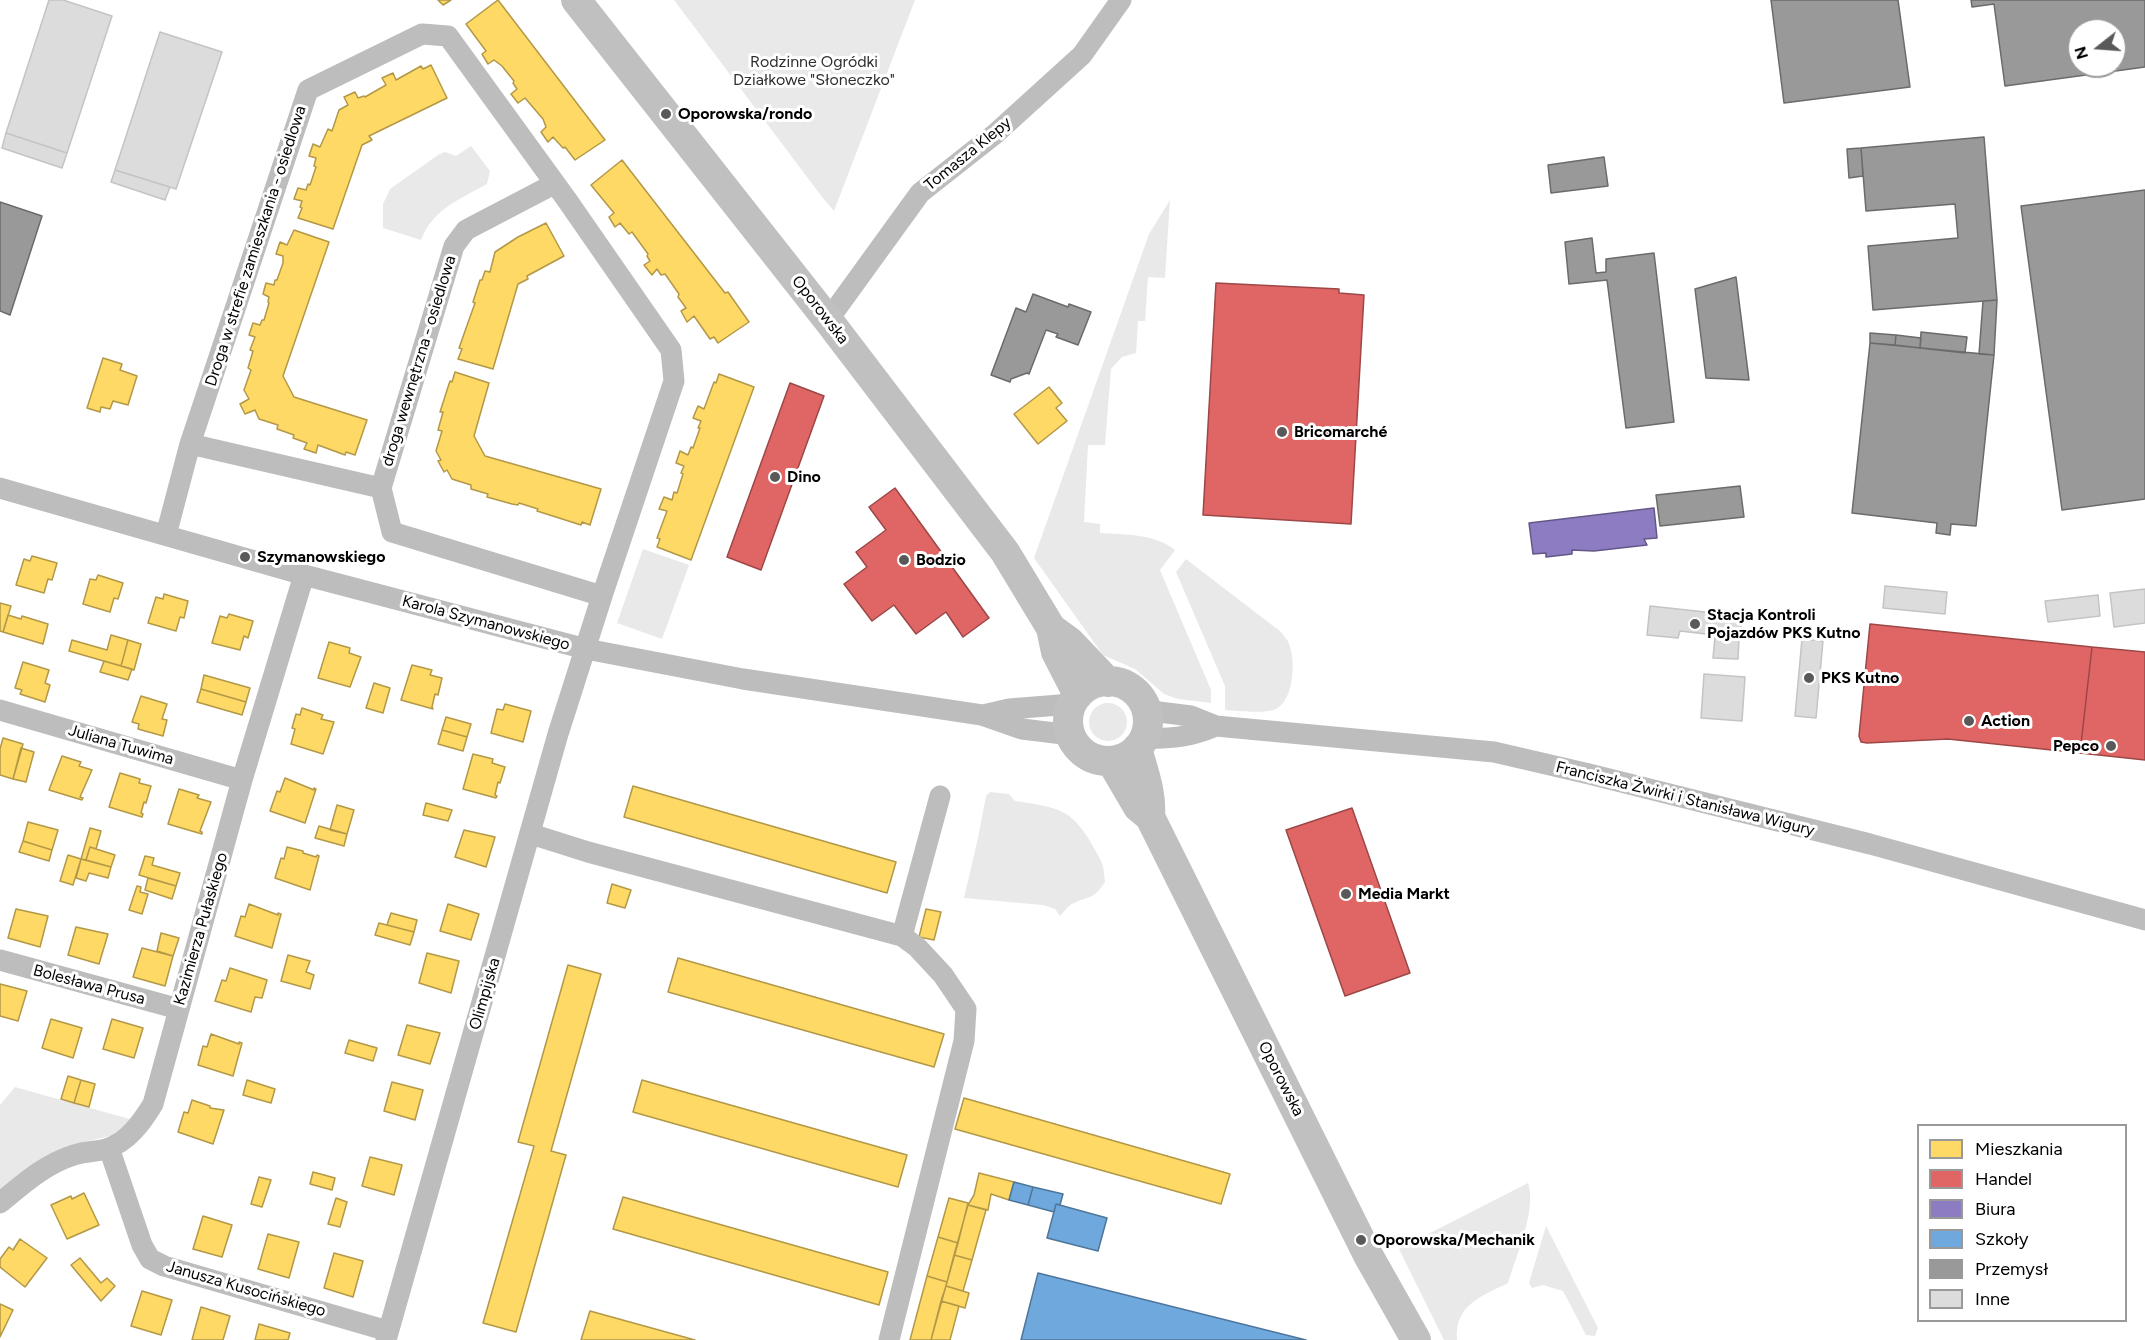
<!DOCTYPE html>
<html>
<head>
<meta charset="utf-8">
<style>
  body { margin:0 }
  #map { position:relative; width:2145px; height:1340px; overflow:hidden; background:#fff; font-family:Figtree,sans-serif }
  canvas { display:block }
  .legend { position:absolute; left:1917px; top:1124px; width:210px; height:198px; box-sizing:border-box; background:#fff; border:2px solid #999; margin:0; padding:8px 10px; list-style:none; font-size:18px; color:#000 }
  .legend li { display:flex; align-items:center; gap:12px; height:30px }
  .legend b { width:30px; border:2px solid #999 }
  .north { position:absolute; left:2067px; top:18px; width:60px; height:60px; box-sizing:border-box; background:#fff; border:2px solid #999; border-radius:50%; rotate:253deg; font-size:16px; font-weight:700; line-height:24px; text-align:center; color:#000 }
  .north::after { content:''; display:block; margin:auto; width:21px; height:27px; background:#595959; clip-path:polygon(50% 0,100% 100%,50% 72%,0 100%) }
</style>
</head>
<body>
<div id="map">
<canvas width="2145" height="1340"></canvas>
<ul class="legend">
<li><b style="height:16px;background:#ffd966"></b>Mieszkania</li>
<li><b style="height:16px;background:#e06666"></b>Handel</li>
<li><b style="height:16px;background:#8e7cc3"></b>Biura</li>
<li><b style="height:16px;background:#6fa8dc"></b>Szkoły</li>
<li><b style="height:16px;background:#999"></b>Przemysł</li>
<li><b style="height:16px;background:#dcdcdc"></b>Inne</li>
</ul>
<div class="north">N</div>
</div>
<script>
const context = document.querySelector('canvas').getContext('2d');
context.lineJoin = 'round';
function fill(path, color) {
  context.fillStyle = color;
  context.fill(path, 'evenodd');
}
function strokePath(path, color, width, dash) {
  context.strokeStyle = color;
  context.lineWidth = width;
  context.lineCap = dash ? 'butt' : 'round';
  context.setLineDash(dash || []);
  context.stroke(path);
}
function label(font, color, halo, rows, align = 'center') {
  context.font = font + ' Figtree,sans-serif';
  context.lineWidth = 6;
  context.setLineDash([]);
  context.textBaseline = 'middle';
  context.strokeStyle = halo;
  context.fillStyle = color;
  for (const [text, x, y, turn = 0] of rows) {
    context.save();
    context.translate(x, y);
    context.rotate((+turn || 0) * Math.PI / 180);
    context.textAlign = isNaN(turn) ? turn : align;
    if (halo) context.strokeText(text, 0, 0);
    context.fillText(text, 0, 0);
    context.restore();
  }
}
const green = new Path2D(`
  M674,0H915L834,211L822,197Z
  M471,146L490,171L487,184C460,199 433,209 421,240L383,228V204L390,189L438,155L445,152L456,156Z
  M1170,200L1165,278L1148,277L1145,321H1138L1136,353L1122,357L1111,369L1105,445H1088L1084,522L1100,524V533C1126,535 1154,533 1175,550L1160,570L1211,690V703L1178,699L1164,694L1135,669L1103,655L1034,558L1149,234Z
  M643,549L689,565L662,639L617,623Z
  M1186,559L1281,632C1284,636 1288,640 1289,644C1296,660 1294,700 1276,709C1266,714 1237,711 1225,710V686L1176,572Z
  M1089 722a19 19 0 1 1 38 0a19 19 0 1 1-38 0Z
  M990,792L1009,794L1015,801C1032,804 1051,805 1066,814C1081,823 1092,844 1100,859C1104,865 1104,875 1105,882C1093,900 1091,895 1074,903C1068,905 1064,912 1060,916L1055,909L1043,905L964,898L978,838L986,796Z
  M15,1087L133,1120L110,1136L76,1144L0,1190V1105Z
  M1528,1183C1537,1209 1516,1256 1508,1283C1482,1296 1454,1305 1457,1340H1444L1399,1249Z
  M1546,1226L1598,1328L1595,1336L1586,1335L1563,1291L1543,1285L1532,1288L1529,1283Z`);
const homes = new Path2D(`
  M438,0H451L443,5Z
  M498,0L605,140L575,160L565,147L563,148L553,137L548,142L541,132L546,127L543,119L525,98L518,103L511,94L517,89L513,83L514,81L502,66L494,60L488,64L482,54L486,51L466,24Z
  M431,65L447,98L369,136L372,140L362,145L333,229L298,218L302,208L300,207L302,201L294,199L298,188L306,190L308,184L310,185L316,167L314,166L316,158L309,156L313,144L320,147L328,129L332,131L339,110L348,105L344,97L355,92L358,98L364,96L365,97L386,85L382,78L393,73L396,80L421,66L423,69Z
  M622,160L725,293L728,292L749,322L718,343L714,337L710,339L694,316L687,322L681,311L686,308L678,297L679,294L665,274L661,275L657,269L652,275L644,265L650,261L647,256L648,254L632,232L629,234L620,223L615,227L609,217L614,213L591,185Z
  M546,223L564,256L527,276L528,279L518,284L493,369L458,359L462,349L459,348L475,303L473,302L480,280H482L485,271L490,272L495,252L518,237Z
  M294,230L329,242L283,376L294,397L367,420L355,455L346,452L345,455L318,445L316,453L304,449L307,443L293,438L294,435L277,429L278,425L259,419L255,410L245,414L240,404L249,399L244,390L251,370L248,368L253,351L250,350L255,337L249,335L253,323L260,325L262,320H264L269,303L268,302L269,297L263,294L266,283L274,285L275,280H277L283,263V256L276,254L280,242L287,245Z
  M103,358L122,364L120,370L137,376L128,405L113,401L110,409L101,407L100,412L87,408Z
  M455,372L489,383L474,436L485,456L601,489L590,525L582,522L581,525L537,511L538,509L519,503L518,505L512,504L487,497L488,494L471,489V485L452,479L447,470L444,472L438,461L441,460L436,451L442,431L438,430L443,412H440L448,387L450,381L452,382Z
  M719,374L754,387L691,560L657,547L660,539L657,538L667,511L659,509L664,497L672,500L674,492L677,493L683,474L681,473L684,466L676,463L680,451L688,455L691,447L693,448L700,428H698L701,421L693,418L698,406L704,409L714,382L716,383Z
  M1049,387L1062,403L1056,408L1067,421L1038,444L1014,414Z
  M32,556L57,563L52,580L48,579L44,593L16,585L24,559L30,561Z
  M98,575L123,583L118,599L114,598L110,612L83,604L90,579L96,580Z
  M164,594L188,601L184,618L180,617L176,631L148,623L156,597L163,599Z
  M0,603L11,606L3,632L0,631Z
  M229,614L253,621L248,638L244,636L240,650L212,643L220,616L227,618Z
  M8,615L21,619L22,616L48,624L43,644L3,632Z
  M111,635L128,640L121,666L69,651L72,640L107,650Z
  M128,640L141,644L134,670L121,666Z
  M329,642L350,648L349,653L361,657L350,687L318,678Z
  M104,661L132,669L128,680L100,672Z
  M23,662L49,670L45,683L50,685L45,702L20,694L22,690L15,688Z
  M412,665L432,670L430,675L442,678L438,695L435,694L432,707L433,709L401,700Z
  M204,675L250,688L246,702L201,689Z
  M374,683L390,688L383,713L366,708Z
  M201,689L246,702L242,715L197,702Z
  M141,696L167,704L162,719L167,720L163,736L138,729L139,724L132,722Z
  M505,704L531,711L523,742L491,733L497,709L503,710Z
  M302,708L323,715L321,719L334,722L323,754L291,744L295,729L292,728L296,714L300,715Z
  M446,717L471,724L467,737L442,730Z
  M442,730L467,737L463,751L438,744Z
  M3,738L23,744L13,779L0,775V749Z
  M21,748L34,752L26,782L13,779Z
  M473,754L493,759L492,763L505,767L500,783L498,782L495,795L497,796L496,798L463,789Z
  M62,756L81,762L79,766L92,770L80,797L83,798L82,800L49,790Z
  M120,773L140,779L139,783L151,786L146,803L144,802L141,813L143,814L142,817L109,807Z
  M285,778L314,790V788L316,789L305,823L270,811L277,791L280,792Z
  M633,786L896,862L887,893L624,817Z
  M179,789L199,795L197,798L211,802L200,831L202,832V834L168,824Z
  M426,803L452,810L448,821L423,815Z
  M337,805L354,810L347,834L330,830Z
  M28,822L58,830L52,850L23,841Z
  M319,826L347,834L344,846L315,838Z
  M90,828L101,831L96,849L90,847L86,860L81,859Z
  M464,830L495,837L486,867L455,857Z
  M23,841L52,850L49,861L19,852Z
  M90,847L115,855L111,867L86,860Z
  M287,847L303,851V853L316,857L317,855L319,856L310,890L275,878L281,858L284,859Z
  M68,855L81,859L73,885L60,881Z
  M145,856L154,858L152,865L180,873L176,886L139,875Z
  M81,859L111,867L108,878L89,873L86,881L76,878Z
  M148,878L176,886L172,899L145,890Z
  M612,884L631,890L625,908L607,903Z
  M137,886L141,887L140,892L148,894L142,914L129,910Z
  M249,904L278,915V913L281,914L272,948L235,936L241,916L245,917Z
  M448,904L479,914L471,940L440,931Z
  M16,909L48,916L40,947L8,938Z
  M926,909L941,912L934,940L919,937Z
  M391,913L417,920L414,932L387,925Z
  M379,923L414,932L410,945L375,935Z
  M76,927L108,934L99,964L68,955Z
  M161,933L179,938L173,956L157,951Z
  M142,948L173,956L165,986L133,977Z
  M427,953L459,961L451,993L419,983Z
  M288,955L310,961L306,972L314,975L310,989L281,981Z
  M678,958L944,1034L934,1067L668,992Z
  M568,965L601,974L551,1151L566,1155L516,1332L483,1323L534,1146L518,1142Z
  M230,968L267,980L262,998L255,997L251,1012L215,1001L222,980L226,981Z
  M0,984L27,991L18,1021L0,1016Z
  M51,1019L82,1028L73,1058L42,1048Z
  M112,1019L143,1028L134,1058L103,1049Z
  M407,1025L440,1033L430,1064L398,1055Z
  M211,1034L239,1044V1042L242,1043L233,1076L198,1065L203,1046L207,1047Z
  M349,1040L377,1048L373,1061L345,1053Z
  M68,1076L81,1080L74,1103L61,1099Z
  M81,1080L95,1084L89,1107L74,1103Z
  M247,1080L275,1089L271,1103L243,1095Z
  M642,1080L907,1155L898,1187L633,1112Z
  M392,1082L423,1090L415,1120L384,1111Z
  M964,1098L1230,1174L1221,1204L955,1129Z
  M192,1100L210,1106V1108L224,1110L213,1144L178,1132L184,1112L188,1113Z
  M370,1157L402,1165L394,1195L362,1186Z
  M313,1172L335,1178L332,1190L310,1184Z
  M979,1173L1014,1182L1009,1200L991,1194L988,1210L968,1205L974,1195Z
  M259,1177L271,1180L262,1207L251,1204Z
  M84,1193L99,1225L67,1239L51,1205L71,1196L72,1199Z
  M623,1197L888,1272L879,1305L613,1229Z
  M336,1198L347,1202L340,1227L328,1224Z
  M949,1198L968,1203L958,1243L938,1237Z
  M968,1205L986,1210L972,1260L954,1255Z
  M203,1216L232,1225L222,1257L193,1249Z
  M268,1234L299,1242L289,1278L258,1269Z
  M938,1237L958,1243L947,1282L927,1276Z
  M20,1239L47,1258L25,1287L0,1267V1259L9,1247L13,1250Z
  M334,1253L363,1261L353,1297L324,1288Z
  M954,1255L972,1260L963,1291L946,1286Z
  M80,1258L101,1283L107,1278L115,1286L101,1301L71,1265Z
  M927,1276L947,1282L931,1340H910Z
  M946,1286L969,1293L965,1308L941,1301Z
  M142,1291L172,1300L161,1335L131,1326Z
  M941,1301L959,1306L950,1340H931Z
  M0,1304L13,1310L0,1337Z
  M201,1307L230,1316L223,1340H192Z
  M590,1311L695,1340H581Z
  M259,1324L290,1333L288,1340H255Z`);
const shops = new Path2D(`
  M1216,283L1339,289V293L1364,295L1351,524L1203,515Z
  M790,383L824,396L761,570L727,557Z
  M895,488L989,618L963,637L946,612L916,634L894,605L872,621L844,584L867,567L856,552L886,530L869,507Z
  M1870,624L2092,647L2080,753L1948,739L1867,743L1861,742L1859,736Z
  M2092,647L2145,652V760L2080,753Z
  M1352,808L1410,973L1345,996L1286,830Z`);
const offices = new Path2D(`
  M1654,508L1657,538L1644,539L1647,545L1594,551L1572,550V554L1546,557V553L1533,554L1529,523Z`);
const schools = new Path2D(`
  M1014,1182L1033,1187L1028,1205L1009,1200Z
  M1033,1187L1063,1194L1060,1205L1056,1204L1054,1212L1028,1205Z
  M1056,1204L1107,1218L1098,1251L1047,1238Z
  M1038,1273L1306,1340H1021Z`);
const industry = new Path2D(`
  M1771,0H1898L1910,87L1784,103Z
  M1971,0H2145V67L2005,86L1994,4L1972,7ZM2079,30H2115V66H2079Z
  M1984,137L1997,300L1873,310L1868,246L1958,238L1955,204L1866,211L1861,148Z
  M1861,148L1863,176L1849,178L1847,149Z
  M1604,157L1608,186L1551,193L1548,165Z
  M2145,190V499L2062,510L2021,206Z
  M0,202L42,216L10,315L0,311Z
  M1592,238L1596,273L1606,272V259L1654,253L1674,422L1626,428L1607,280L1569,284L1565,242Z
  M1736,277L1749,380L1706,378L1695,289Z
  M1033,294L1068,307L1069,304L1091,312L1078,345L1056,337L1058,334L1046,330L1029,374L1027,373L1011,379L1010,382L991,375L1016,308L1026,312Z
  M1997,300L1994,355L1979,354L1983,301Z
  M1921,332L1967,337L1965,353L1920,348Z
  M1870,333L1896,335L1895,345L1870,343Z
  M1896,335L1921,338L1920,348L1895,345Z
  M1870,343L1994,355L1976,526L1951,524L1950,535L1936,533L1937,523L1852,513Z
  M1740,486L1744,517L1660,526L1656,495Z`);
const building = new Path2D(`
  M49,0H63L112,16L67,153L6,133Z
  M160,32L222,52L176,189L115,170Z
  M6,133L67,153L62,168L2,148Z
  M115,170L170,187L165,200L111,182Z
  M1885,586L1947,592L1945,614L1883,608Z
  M2145,589V623L2114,627L2110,593Z
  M2098,595L2100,616L2048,622L2045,601Z
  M1650,606L1742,616L1740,638L1680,631L1678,638L1647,635Z
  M1715,637L1739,639L1738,659L1713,658Z
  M1802,639L1823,641L1816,718L1795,716Z
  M1704,674L1745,677L1742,721L1701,718Z`);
const street = new Path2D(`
  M828,320L920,193L995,134L1082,55L1121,0
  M0,488L304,575L586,649L743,679L982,715L1022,729L1071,735
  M381,488L454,246L466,230L554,184
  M166,535L190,444L308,90L422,34L448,36L567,200L671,350L674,381L602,596L392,532L381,488L190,444
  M1145,708L1159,712L1191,716L1216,726L1494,752L1589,774L1870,844L2145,920
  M0,710L242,780
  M983,715L1009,709L1072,704
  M1144,738C1173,739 1189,737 1216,726
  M531,834L588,852L902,936L917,947L943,975L966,1009L964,1041L889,1340
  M902,936L940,796
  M0,960L179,1009
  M109,1148L142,1245L150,1259L164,1266L388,1331
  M0,1203C23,1184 45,1164 74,1155C85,1151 96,1152 106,1149C128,1142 142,1122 153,1104L242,780L304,575
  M386,1340L558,734L602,596`);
const secondary = new Path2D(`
  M576,0L828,320L1005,552L1051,628L1056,652L1078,695
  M1051,628L1070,642L1108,682
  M1068 721a40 40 0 1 1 80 0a40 40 0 1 1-80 0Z
  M1137,748C1143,771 1152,792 1150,817
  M1111,761L1138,807L1150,817L1368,1255L1416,1340`);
const markers = [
  [666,114,6,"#595959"],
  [1282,432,6,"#595959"],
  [775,477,6,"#595959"],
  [245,557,6,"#595959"],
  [904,560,6,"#595959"],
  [1695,624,6,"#595959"],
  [1809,678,6,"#595959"],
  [1969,721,6,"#595959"],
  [2111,746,6,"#595959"],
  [1346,894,6,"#595959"],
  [1361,1240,6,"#595959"]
];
const parkNames = [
  ["Rodzinne Ogródki",814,62],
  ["Działkowe \"Słoneczko\"",814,80]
];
const poiNames = [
  ["Oporowska/rondo",678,114],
  ["Bricomarché",1294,432],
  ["Dino",787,477],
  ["Szymanowskiego",257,557],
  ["Bodzio",916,560],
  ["Stacja Kontroli",1707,615],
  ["Pojazdów PKS Kutno",1707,633],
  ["PKS Kutno",1821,678],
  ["Action",1981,721],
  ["Pepco",2099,746,"right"],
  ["Media Markt",1358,894],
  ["Oporowska/Mechanik",1373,1240]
];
const streetNames = [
  ["Tomasza Klepy",968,154,-39],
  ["Droga w strefie zamieszkania - osiedlowa",256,246,-72],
  ["Oporowska",820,310,52],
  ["droga wewnętrzna - osiedlowa",419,361,-73],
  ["Karola Szymanowskiego",486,623,15],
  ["Juliana Tuwima",121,745,16],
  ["Franciszka Żwirki i Stanisława Wigury",1685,799,14],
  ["Kazimierza Pułaskiego",201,929,-74],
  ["Bolesława Prusa",89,985,15],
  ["Olimpijska",485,994,-74],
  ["Oporowska",1281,1079,63],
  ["Janusza Kusocińskiego",246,1289,16]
];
fill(green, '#e9e9e9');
fill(homes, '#ffd966');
strokePath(homes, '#b29847', 1.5);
fill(shops, '#e06666');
strokePath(shops, '#9d4747', 1.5);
fill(offices, '#8e7cc3');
strokePath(offices, '#635788', 1.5);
fill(schools, '#6fa8dc');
strokePath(schools, '#4e769a', 1.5);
fill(industry, '#999');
strokePath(industry, '#6b6b6b', 1.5);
fill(building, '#dcdcdc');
strokePath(building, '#c4c4c4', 1.5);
strokePath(street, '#bdbdbd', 21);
strokePath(secondary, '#c0c0c0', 30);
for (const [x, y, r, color] of markers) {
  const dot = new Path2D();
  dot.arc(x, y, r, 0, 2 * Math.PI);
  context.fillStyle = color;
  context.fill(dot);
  strokePath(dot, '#fff', 2);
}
label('16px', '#2e2e2e', '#fff', parkNames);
label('bold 16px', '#000', '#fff', poiNames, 'left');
label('16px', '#000', '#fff', streetNames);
</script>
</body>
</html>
